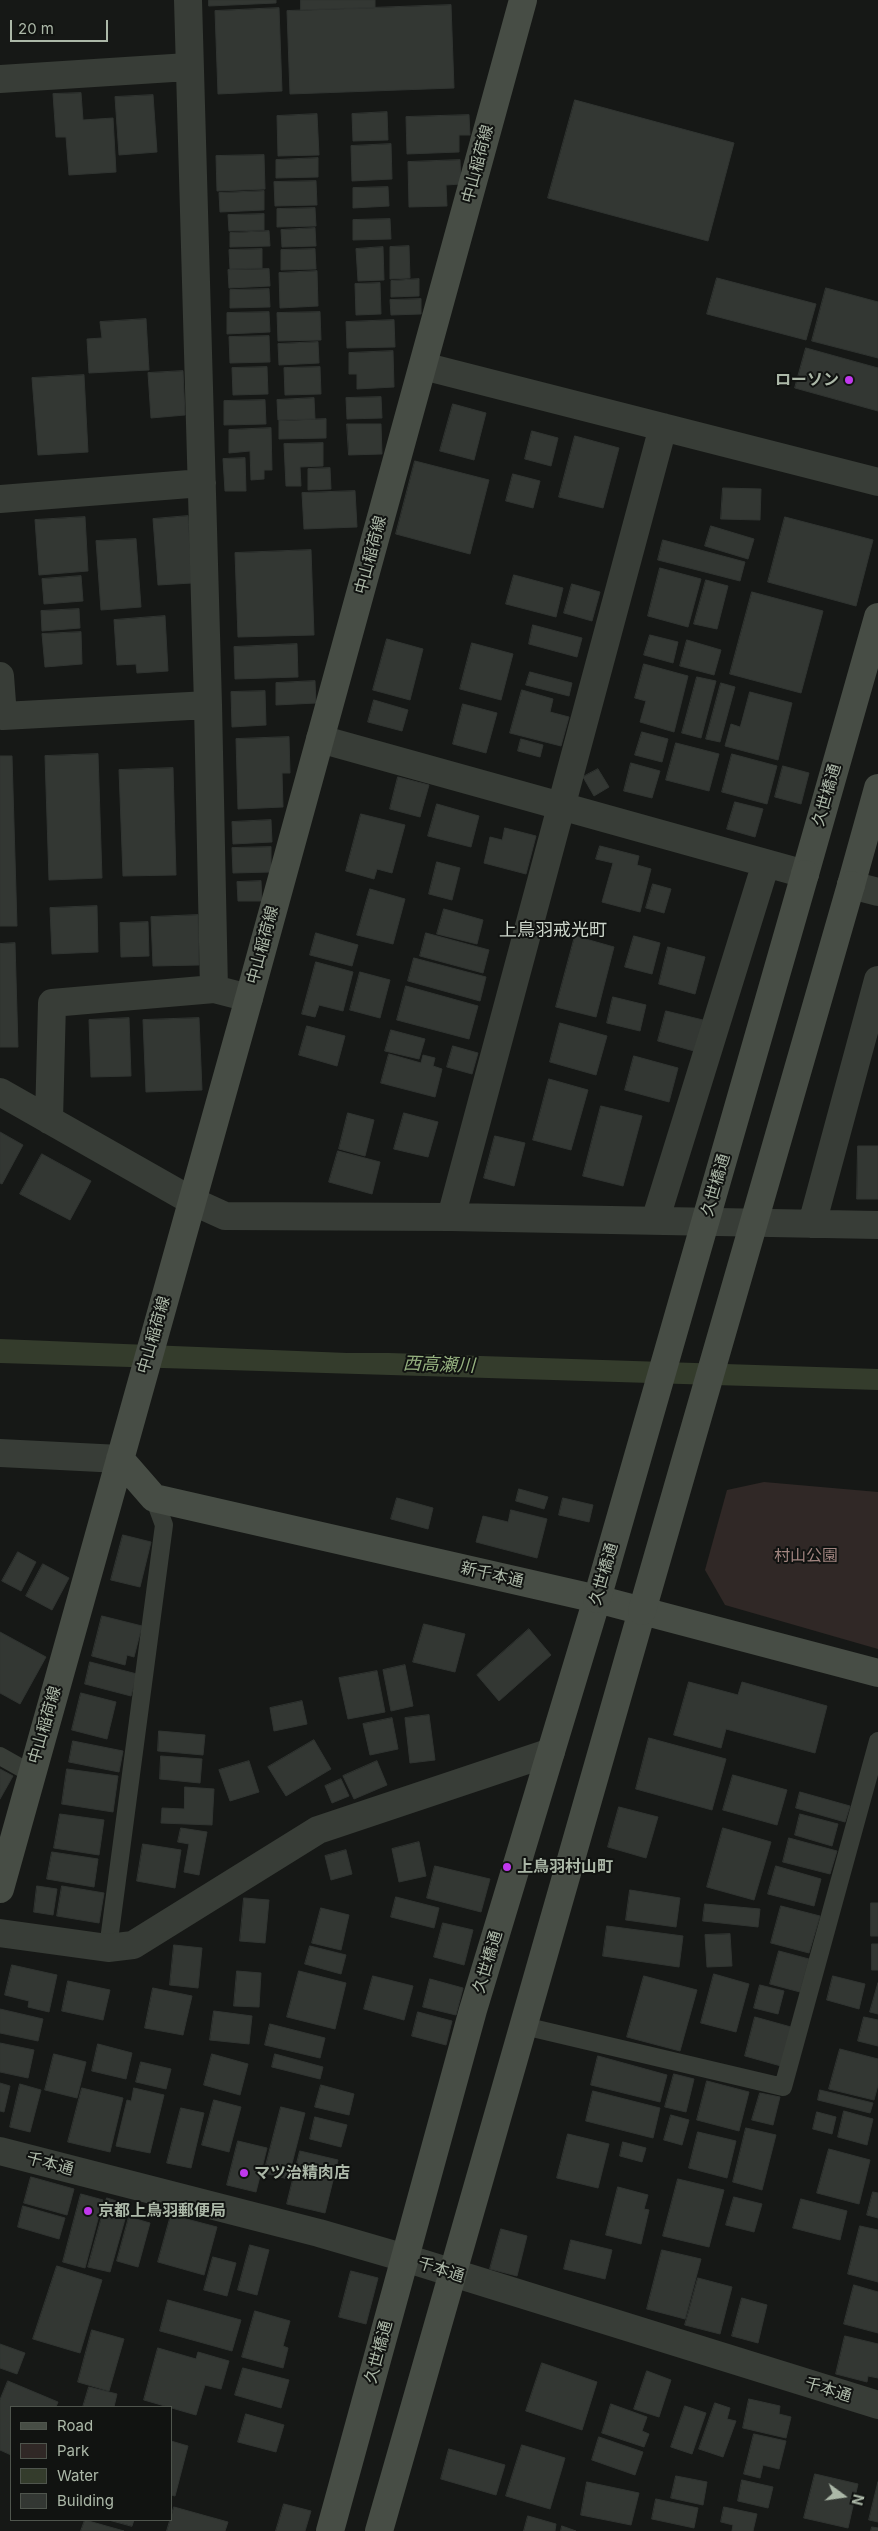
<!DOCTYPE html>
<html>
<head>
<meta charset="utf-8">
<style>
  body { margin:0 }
  #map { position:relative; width:878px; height:2531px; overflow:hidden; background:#161816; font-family:Inter,sans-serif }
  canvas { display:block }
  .legend { position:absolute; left:10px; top:2406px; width:162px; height:115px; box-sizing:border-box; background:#111311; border:1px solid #4f554d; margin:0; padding:6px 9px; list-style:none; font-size:15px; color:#acb8a8 }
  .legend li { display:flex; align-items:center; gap:10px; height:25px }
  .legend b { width:25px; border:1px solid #4f554d }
  .north { position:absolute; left:818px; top:2471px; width:50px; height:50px; -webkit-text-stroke:4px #111311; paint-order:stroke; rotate:104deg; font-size:14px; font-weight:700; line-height:20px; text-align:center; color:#acb8a8 }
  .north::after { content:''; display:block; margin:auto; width:18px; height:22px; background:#acb8a8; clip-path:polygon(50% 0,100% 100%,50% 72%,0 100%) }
  .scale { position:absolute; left:10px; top:20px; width:98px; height:22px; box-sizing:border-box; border:2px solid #acb8a8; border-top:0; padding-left:6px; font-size:15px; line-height:18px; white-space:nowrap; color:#acb8a8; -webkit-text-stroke:4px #111311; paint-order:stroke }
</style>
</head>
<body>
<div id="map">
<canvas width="878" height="2531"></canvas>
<ul class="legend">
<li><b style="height:6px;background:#474d45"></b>Road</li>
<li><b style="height:14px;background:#302826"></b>Park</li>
<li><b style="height:14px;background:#343c2c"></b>Water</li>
<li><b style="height:14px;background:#333733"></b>Building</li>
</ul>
<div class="north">N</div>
<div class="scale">20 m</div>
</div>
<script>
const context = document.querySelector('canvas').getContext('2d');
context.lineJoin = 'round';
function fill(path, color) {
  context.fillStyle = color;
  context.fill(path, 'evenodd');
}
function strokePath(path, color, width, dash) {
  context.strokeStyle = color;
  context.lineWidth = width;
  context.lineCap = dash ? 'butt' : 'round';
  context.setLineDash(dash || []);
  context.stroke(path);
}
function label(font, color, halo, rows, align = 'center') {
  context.font = font + ' Inter,"Noto Sans JP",sans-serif';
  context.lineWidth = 4;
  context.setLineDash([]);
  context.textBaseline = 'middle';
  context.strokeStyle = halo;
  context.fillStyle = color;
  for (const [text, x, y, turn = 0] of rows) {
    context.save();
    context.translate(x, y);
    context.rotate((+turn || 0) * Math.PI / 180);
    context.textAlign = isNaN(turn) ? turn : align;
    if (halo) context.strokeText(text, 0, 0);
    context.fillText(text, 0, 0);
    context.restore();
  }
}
const green = new Path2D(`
  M764,1482L878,1492V1649L725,1605L705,1570L727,1490Z`);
const water = new Path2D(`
  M0,1339L347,1353H389L878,1369V1390L0,1363Z`);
const building = new Path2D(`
  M209,0H276V3L209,6Z
  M301,0H375V8L301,10Z
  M451,5L454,88L290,94L287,11Z
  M279,8L282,91L218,94L215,11Z
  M81,93L83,120L113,118L116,172L69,175L66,137H56L53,94Z
  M153,95L157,152L119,155L115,97Z
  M575,100L734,143L708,241L548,198Z
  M387,112L388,140L353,141L352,114Z
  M317,114L319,155L278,156L277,116Z
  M469,115L470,135H459V152L407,154L406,117Z
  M391,144L392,179L352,181L351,146Z
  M264,155L265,189L217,191L216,156Z
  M318,158V177L276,178V160Z
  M460,160L461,184L446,185L447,206L409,207L408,162Z
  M316,181L317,205L275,206L274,182Z
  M388,187L389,206L353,208V188Z
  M264,191V210L220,212L219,193Z
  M315,208L316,226L277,227V209Z
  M264,214V230L229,231L228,215Z
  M390,219L391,239L353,240V220Z
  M315,228L316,246L282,247L281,230Z
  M269,231L270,246L230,247V233Z
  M409,246L410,278L390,279V247Z
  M383,247L384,280L358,281L356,249Z
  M262,249V268L230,269L229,250Z
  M315,249L316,269L281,270V250Z
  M269,269L270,286L229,288L228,270Z
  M317,271L318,306L280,308L279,273Z
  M717,278L816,304L806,340L707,314Z
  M419,279V296L391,297V281Z
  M380,283L381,314L356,315L355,284Z
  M826,288L878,302V358L812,341Z
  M269,289L270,307L230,308V290Z
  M421,299V314L391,315L390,300Z
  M269,312L270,332L227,334V313Z
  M320,312L321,340L278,341L277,313Z
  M146,319L149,370L89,373L87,339L102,338L100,322Z
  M394,320L395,347L347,348L346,322Z
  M269,336L270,362L230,363L229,337Z
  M318,342L319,363L279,365L278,344Z
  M806,348L878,368V411L795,388Z
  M393,351L394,387L357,389V374H349V353Z
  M267,367L268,394L233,395L232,368Z
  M320,367L321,394L285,395L284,368Z
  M183,371L185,415L151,418L148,373Z
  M84,375L88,452L38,455L32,378Z
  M381,397L382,418L347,419L346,398Z
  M314,398L315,419L278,420L277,400Z
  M265,400L266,424L224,425V401Z
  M453,404L486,413L474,460L440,451Z
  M326,419V438L279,439V421Z
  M347,424H381L382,454L349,455Z
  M271,428L272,470H264V479L251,480L250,451L229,453V430Z
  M532,431L558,438L551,466L525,459Z
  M575,436L619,448L603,508L559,497Z
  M323,443V466L300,467L301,486H286L284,444Z
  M245,458L246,491H225L223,459Z
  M415,461L489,480L470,554L396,534Z
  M330,468L331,489L308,490V469Z
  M513,474L540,481L533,508L506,501Z
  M723,488L761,489L760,520L721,519Z
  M355,491L357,527L304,529L302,493Z
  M188,516L192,583L158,585L153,519Z
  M85,517L88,571L39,575L35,520Z
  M785,517L873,540L856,606L768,582Z
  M711,526L754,539L748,559L705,546Z
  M136,539L141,607L101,610L96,541Z
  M663,540L745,562L740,581L658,560Z
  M311,550L314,635L238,637L235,553Z
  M660,568L701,579L688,627L648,616Z
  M514,575L563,588L556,617L506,604Z
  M81,576L83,601L44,604L42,579Z
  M706,580L728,586L717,629L694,624Z
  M572,584L600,592L592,621L564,613Z
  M752,592L823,611L801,693L730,674Z
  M79,609L80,628L42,631L41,611Z
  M165,616L168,671L137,673L136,664L117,665L114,620Z
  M533,625L582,638L577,657L529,644Z
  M81,632L82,664L45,667L42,634Z
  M650,635L678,642L673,663L644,655Z
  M387,639L423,649L410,700L373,690Z
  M687,640L721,650L714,675L680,666Z
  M472,643L513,654L501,700L460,689Z
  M297,644L298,677L235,679L234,647Z
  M644,664L688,676L674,732L640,722L646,701L635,698Z
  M530,672L572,683L569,696L526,685Z
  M697,677L716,681L701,738L682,733Z
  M315,681L316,703L276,705V683Z
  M721,683L735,687L720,742L706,739Z
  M522,690L553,699L550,712L569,717L561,746L510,733Z
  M265,691L266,725L232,727L231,692Z
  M750,692L792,703L778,760L725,746L731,724L740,727Z
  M374,700L408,710L402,731L368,722Z
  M463,704L497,713L486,753L453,744Z
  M642,732L668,739L662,762L635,755Z
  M289,737L290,773H282L283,807L238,809L236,739Z
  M521,739L543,745L540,757L518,751Z
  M676,743L719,754L709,791L666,780Z
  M98,754L102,878L49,880L45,756Z
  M732,754L777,766L767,804L722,792Z
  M0,756H12L17,926H0Z
  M631,763L660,771L652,798L624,791Z
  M783,766L809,773L801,804L775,797Z
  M173,768L176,875L123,876L119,770Z
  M598,769L609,787L594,796L583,777Z
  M398,777L429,785L420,817L390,809Z
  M735,802L763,809L755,837L727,829Z
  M437,804L479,816L471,847L428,836Z
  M361,814L405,825L392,873L377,869L374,879L346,871Z
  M271,820L272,842L233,844L232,822Z
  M505,828L536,836L526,874L484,863L490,837L502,840Z
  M600,846L639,856L637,865L651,869L640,912L602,902L613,863L596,859Z
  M271,847V872L233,873L232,848Z
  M437,862L460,868L452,900L429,894Z
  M261,881L262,901H238L237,882Z
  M653,884L671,889L664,913L646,908Z
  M370,889L405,899L393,944L357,935Z
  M97,906L98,952L52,954L50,908Z
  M444,909L483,920L477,944L437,934Z
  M198,915L199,965L153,966L151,917Z
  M148,922L149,956L121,957L120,923Z
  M316,933L358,945L352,966L310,955Z
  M426,933L489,950L483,973L420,956Z
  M575,936L614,947L596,1017L556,1007Z
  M634,936L660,943L652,974L625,967Z
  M15,943L18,1047H0V944Z
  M668,947L705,957L695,994L659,984Z
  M414,958L486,977L480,1001L408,981Z
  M316,962L353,972L343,1011L319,1005L315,1017L302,1014Z
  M360,972L390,980L380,1018L350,1010Z
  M406,986L478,1006L469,1039L397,1020Z
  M613,997L646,1005L640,1031L607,1023Z
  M666,1011L703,1020L694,1051L658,1041Z
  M129,1018L131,1076L91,1077L89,1020Z
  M199,1018L202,1090L146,1092L143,1020Z
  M560,1023L607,1036L596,1075L550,1062Z
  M307,1026L345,1036L337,1066L299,1055Z
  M391,1030L425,1039L419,1059L385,1051Z
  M453,1046L478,1053L472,1074L447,1067Z
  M389,1054L421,1063L423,1055L435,1058L433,1066L442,1069L435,1097L381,1083Z
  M634,1056L678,1068L669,1102L625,1090Z
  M549,1079L588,1090L571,1150L533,1140Z
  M601,1106L642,1116L623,1186L583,1176Z
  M348,1113L374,1120L365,1156L339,1149Z
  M404,1113L438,1122L428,1157L394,1149Z
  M0,1132L23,1145L2,1184L0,1183Z
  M495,1136L525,1143L514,1186L484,1178Z
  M858,1146H878V1199H857Z
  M338,1151L380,1162L372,1194L329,1182Z
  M42,1154L91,1181L70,1220L20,1194Z
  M519,1489L548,1497L544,1509L516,1501Z
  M397,1498L433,1508L428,1529L391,1519Z
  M563,1498L593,1505L589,1522L559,1515Z
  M511,1510L547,1519L537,1558L476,1542L483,1516L508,1522Z
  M123,1535L151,1542L140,1587L111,1580Z
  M18,1552L36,1562L21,1591L2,1581Z
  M43,1564L69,1578L52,1610L26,1596Z
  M102,1616L142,1626L134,1657L127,1655L125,1665L92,1656Z
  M424,1624L465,1634L455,1672L413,1662Z
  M529,1629L551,1655L499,1701L477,1675Z
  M0,1632L46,1657L20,1704L0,1693Z
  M90,1662L137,1674L131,1696L85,1684Z
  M405,1665L413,1706L391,1711L383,1670Z
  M377,1671L385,1712L348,1719L339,1678Z
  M689,1682L738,1695L742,1682L827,1706L815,1753L726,1729L721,1748L674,1735Z
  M81,1693L116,1702L107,1739L72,1730Z
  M302,1701L307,1724L274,1731L270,1708Z
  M429,1715L435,1760L410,1763L405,1718Z
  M392,1718L398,1749L370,1755L363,1724Z
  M159,1731L205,1735L203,1755L158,1751Z
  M649,1738L726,1759L712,1810L636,1789Z
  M314,1740L331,1769L286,1796L268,1767Z
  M73,1741L123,1751L119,1772L69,1762Z
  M161,1756L202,1759L200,1783L160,1779Z
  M249,1761L259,1792L230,1801L219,1770Z
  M377,1761L387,1785L354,1799L343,1776Z
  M0,1769L13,1776L0,1799Z
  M67,1769L118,1776L113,1812L62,1804Z
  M733,1775L787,1790L777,1825L723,1810Z
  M341,1779L349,1796L332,1803L325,1786Z
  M185,1787L214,1789L212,1825L161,1823L162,1808L184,1809Z
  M800,1792L850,1806L845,1822L796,1808Z
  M619,1807L658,1817L646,1858L608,1847Z
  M60,1814L104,1820L99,1855L54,1848Z
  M800,1814L838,1824L832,1846L795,1835Z
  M181,1828L207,1832L199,1875L184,1872L189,1844L178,1842Z
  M723,1828L771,1842L754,1900L707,1887Z
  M789,1838L837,1851L830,1874L783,1862Z
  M419,1842L426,1876L399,1882L392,1849Z
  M143,1844L181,1850L175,1888L137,1881Z
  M346,1850L352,1874L331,1880L325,1856Z
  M52,1852L98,1859L94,1887L47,1879Z
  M435,1866L490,1879L481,1912L427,1898Z
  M776,1866L821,1879L814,1906L768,1894Z
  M37,1886L57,1889L53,1915L34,1912Z
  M62,1886L104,1893L99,1923L57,1916Z
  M630,1890L680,1898L676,1927L626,1920Z
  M396,1897L439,1908L434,1928L391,1917Z
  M244,1898L269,1900L265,1943L240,1941Z
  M871,1903H878V1936H871Z
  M705,1904L760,1909L758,1927L703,1921Z
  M781,1906L820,1916L809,1953L771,1943Z
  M321,1908L349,1915L341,1950L312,1943Z
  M443,1923L473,1930L464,1965L434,1957Z
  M607,1926L683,1936L679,1967L603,1956Z
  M730,1934L732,1966L707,1967L705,1935Z
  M872,1944H878V1970H872Z
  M174,1945L202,1948L198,1988L170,1985Z
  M310,1946L346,1955L341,1974L305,1964Z
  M779,1951L809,1959L800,1992L770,1984Z
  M12,1965L57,1975L49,2012L28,2007L29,2001L5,1995Z
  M237,1971L261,1973L259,2007L234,2006Z
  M299,1971L346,1983L335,2029L287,2017Z
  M714,1974L749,1984L736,2032L701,2023Z
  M373,1976L413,1986L404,2020L364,2009Z
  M644,1976L697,1990L680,2051L627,2037Z
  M833,1976L865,1984L859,2009L827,2000Z
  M430,1979L463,1988L456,2015L423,2007Z
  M68,1981L110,1990L103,2020L62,2011Z
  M878,1983V2014L870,2012Z
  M760,1985L784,1991L778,2014L754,2008Z
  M153,1988L192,1996L183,2035L145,2028Z
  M0,2009L43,2019L38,2041L0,2033Z
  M214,2011L252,2016L249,2044L210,2040Z
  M418,2012L452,2021L446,2045L412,2036Z
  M755,2017L791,2027L781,2066L745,2056Z
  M864,2017L878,2020V2046L858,2041Z
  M270,2024L325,2038L320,2058L265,2045Z
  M0,2043L34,2050L28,2078L0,2072Z
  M98,2044L132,2053L126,2079L92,2071Z
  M840,2049L878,2059V2085L874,2100L829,2089Z
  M54,2054L86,2062L77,2098L45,2090Z
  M212,2054L248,2064L240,2095L204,2085Z
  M275,2054L323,2067L320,2079L272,2067Z
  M598,2056L667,2075L660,2102L591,2085Z
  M141,2062L171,2069L166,2089L136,2082Z
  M674,2074L694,2079L686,2112L665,2107Z
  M707,2081L749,2092L739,2131L697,2120Z
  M0,2083L10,2086L4,2112L0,2111Z
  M20,2084L41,2090L30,2132L10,2127Z
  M321,2085L354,2094L349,2115L315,2107Z
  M82,2088L123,2098L110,2152L68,2142Z
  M134,2088L164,2095L150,2153L116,2146L127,2100L131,2101Z
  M820,2090L873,2103L870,2113L818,2100Z
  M593,2091L660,2108L653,2138L586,2121Z
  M760,2093L780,2097L773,2125L752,2120Z
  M214,2100L241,2107L229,2152L202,2145Z
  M281,2107L305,2113L288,2179L264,2173Z
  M181,2108L204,2113L191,2168L167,2163Z
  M844,2111L873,2119L867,2145L838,2137Z
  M817,2112L836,2117L832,2134L813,2129Z
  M671,2115L689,2120L682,2145L664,2140Z
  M315,2117L347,2125L341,2147L310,2139Z
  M746,2128L776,2135L762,2190L733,2182Z
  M698,2132L736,2141L727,2178L689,2168Z
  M568,2134L609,2144L598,2188L557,2178Z
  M238,2141L267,2148L256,2192L227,2185Z
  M623,2142L646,2148L642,2162L620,2156Z
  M829,2149L870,2160L859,2204L817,2193Z
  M300,2151L338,2160L325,2213L287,2204Z
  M31,2177L74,2189L67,2215L24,2203Z
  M678,2179L724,2190L709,2247L663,2236Z
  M618,2187L648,2195L644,2209L649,2210L641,2244L606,2235Z
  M873,2192L878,2193V2218L867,2215Z
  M81,2194L103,2200L85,2268L63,2262Z
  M734,2197L762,2204L754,2232L726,2225Z
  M107,2198L129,2205L110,2272L88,2267Z
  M801,2199L847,2211L840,2240L793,2228Z
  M23,2206L65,2218L59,2239L18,2227Z
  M171,2215L217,2227L204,2275L158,2262Z
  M129,2217L150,2223L138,2267L117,2261Z
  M860,2226L878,2230V2282L848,2274Z
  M501,2229L527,2236L517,2276L490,2269Z
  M571,2240L612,2250L605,2279L564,2269Z
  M250,2245L269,2250L257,2295L238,2290Z
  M662,2250L701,2259L685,2319L647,2309Z
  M213,2257L236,2263L227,2296L204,2290Z
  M57,2266L102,2280L80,2353L33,2339Z
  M351,2271L378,2278L366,2324L339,2317Z
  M698,2278L732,2287L720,2334L685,2325Z
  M854,2285L878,2292V2333L844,2324Z
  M742,2298L767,2305L758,2343L732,2336Z
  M168,2300L241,2320L232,2351L160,2331Z
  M255,2311L290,2321L283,2346L288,2348L283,2368L242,2357Z
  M92,2330L124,2339L109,2391L78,2382Z
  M845,2336L878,2344V2378L868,2376L867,2382L836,2374Z
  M0,2344L25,2353L17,2374L0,2368Z
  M158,2348L196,2359L198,2352L229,2361L221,2389L205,2385L196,2415L144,2400Z
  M542,2363L597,2382L582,2430L526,2411Z
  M243,2368L289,2380L281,2408L235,2395Z
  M647,2371L671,2380L659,2417L634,2409Z
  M8,2381L58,2402L56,2407H11V2455L0,2450V2400Z
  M89,2387L117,2394L114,2407H83Z
  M749,2399L780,2406L779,2414L791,2417L786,2438L743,2428Z
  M715,2403L730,2408L727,2419L736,2421L723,2457L699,2449Z
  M611,2404L647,2417L642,2431L649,2434L644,2447L602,2433Z
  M685,2406L706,2413L692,2454L671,2447Z
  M246,2414L284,2425L276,2452L238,2442Z
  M754,2434L786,2441L779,2469L763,2465L760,2478L744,2474Z
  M599,2437L643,2452L635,2475L592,2460Z
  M171,2441L188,2446L175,2496L171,2495Z
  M522,2445L565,2458L550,2509L506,2496Z
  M449,2449L505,2465L496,2495L441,2479Z
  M815,2474L858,2484L848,2528L804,2518Z
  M676,2476L707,2482L703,2505L671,2498Z
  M742,2480L773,2487L768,2508L738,2501Z
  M587,2482L639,2493L631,2525L581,2515Z
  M878,2482V2522L869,2520Z
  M656,2499L698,2508L694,2528L652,2519Z
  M284,2504L311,2511L305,2531H276Z
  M174,2507L228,2522L225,2531H167Z
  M724,2507L757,2514L753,2531H732L733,2525L721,2522Z
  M528,2516L556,2524L555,2531H524Z
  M85,2520L124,2531H81Z
  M109,2520H134L132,2526Z
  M562,2526L576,2531H561Z
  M872,2527L878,2528V2531H871Z`);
const lane = new Path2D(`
  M0,1756L32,1774
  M108,1948L164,1525L154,1498
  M524,2026L783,2087L878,1741`);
const street = new Path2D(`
  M188,0L208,705L214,989L249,998
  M0,79L188,67
  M423,366L878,482
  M0,499L202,483
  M0,676L3,716L208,705
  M320,739L805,874
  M851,885L878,892
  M0,1092L192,1201L225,1216L451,1217L878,1225
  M49,1120L52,1003L214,989
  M451,1217L663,427
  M655,1221L766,863
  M812,1224L878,980
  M0,1453L120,1459
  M0,1933L108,1948L133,1945L318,1830L551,1752
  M0,2151L319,2233L405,2258L878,2405`);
const secondary = new Path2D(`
  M805,874L878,617
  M851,885L878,788
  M120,1459L154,1498L597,1599L878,1673
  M0,1889L249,998L523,0
  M330,2531L473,2010L597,1599
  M379,2531L642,1611`);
const secondaryBridge = new Path2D(`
  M597,1599L805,874
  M642,1611L851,885`);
const markers = [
  [849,380,5,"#c138ee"],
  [507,1867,5,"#c138ee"],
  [244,2173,5,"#c138ee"],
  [88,2211,5,"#c138ee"]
];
const streetNames = [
  ["中山稲荷線",478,164,-75],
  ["中山稲荷線",371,555,-75],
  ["久世橋通",827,795,-74],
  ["中山稲荷線",263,945,-75],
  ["久世橋通",716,1185,-74],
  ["中山稲荷線",154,1335,-74],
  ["久世橋通",604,1574,-74],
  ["新千本通",492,1575,13],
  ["中山稲荷線",45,1725,-74],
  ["久世橋通",488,1962,-73],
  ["千本通",50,2164,15],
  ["千本通",441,2270,18],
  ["久世橋通",379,2352,-75],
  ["千本通",828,2390,17]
];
const poiNames = [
  ["ローソン",839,380,"right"],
  ["上鳥羽村山町",517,1867],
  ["マツ治精肉店",254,2173],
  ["京都上鳥羽郵便局",98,2211]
];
const parkNames = [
  ["村山公園",806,1556]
];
const neighbourhoodNames = [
  ["上鳥羽戒光町",553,931]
];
const waterNames = [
  ["西高瀬川",439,1365,2]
];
fill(green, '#302826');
fill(water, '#343c2c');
fill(building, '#333733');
strokePath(building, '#303431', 1);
strokePath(lane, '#383d37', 18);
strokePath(street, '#383d37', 28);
strokePath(secondary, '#474d45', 28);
strokePath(secondaryBridge, '#474d45', 28);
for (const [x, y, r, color] of markers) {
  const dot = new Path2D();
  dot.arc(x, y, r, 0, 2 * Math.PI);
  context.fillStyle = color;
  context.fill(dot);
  strokePath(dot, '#111311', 2);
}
label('16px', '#acb8a8', '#111311', streetNames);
label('bold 16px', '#acb8a8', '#111311', poiNames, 'left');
label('16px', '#a28580', '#111311', parkNames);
label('18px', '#cbd4c9', '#111311', neighbourhoodNames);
label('italic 18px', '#96b280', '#111311', waterNames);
</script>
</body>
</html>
